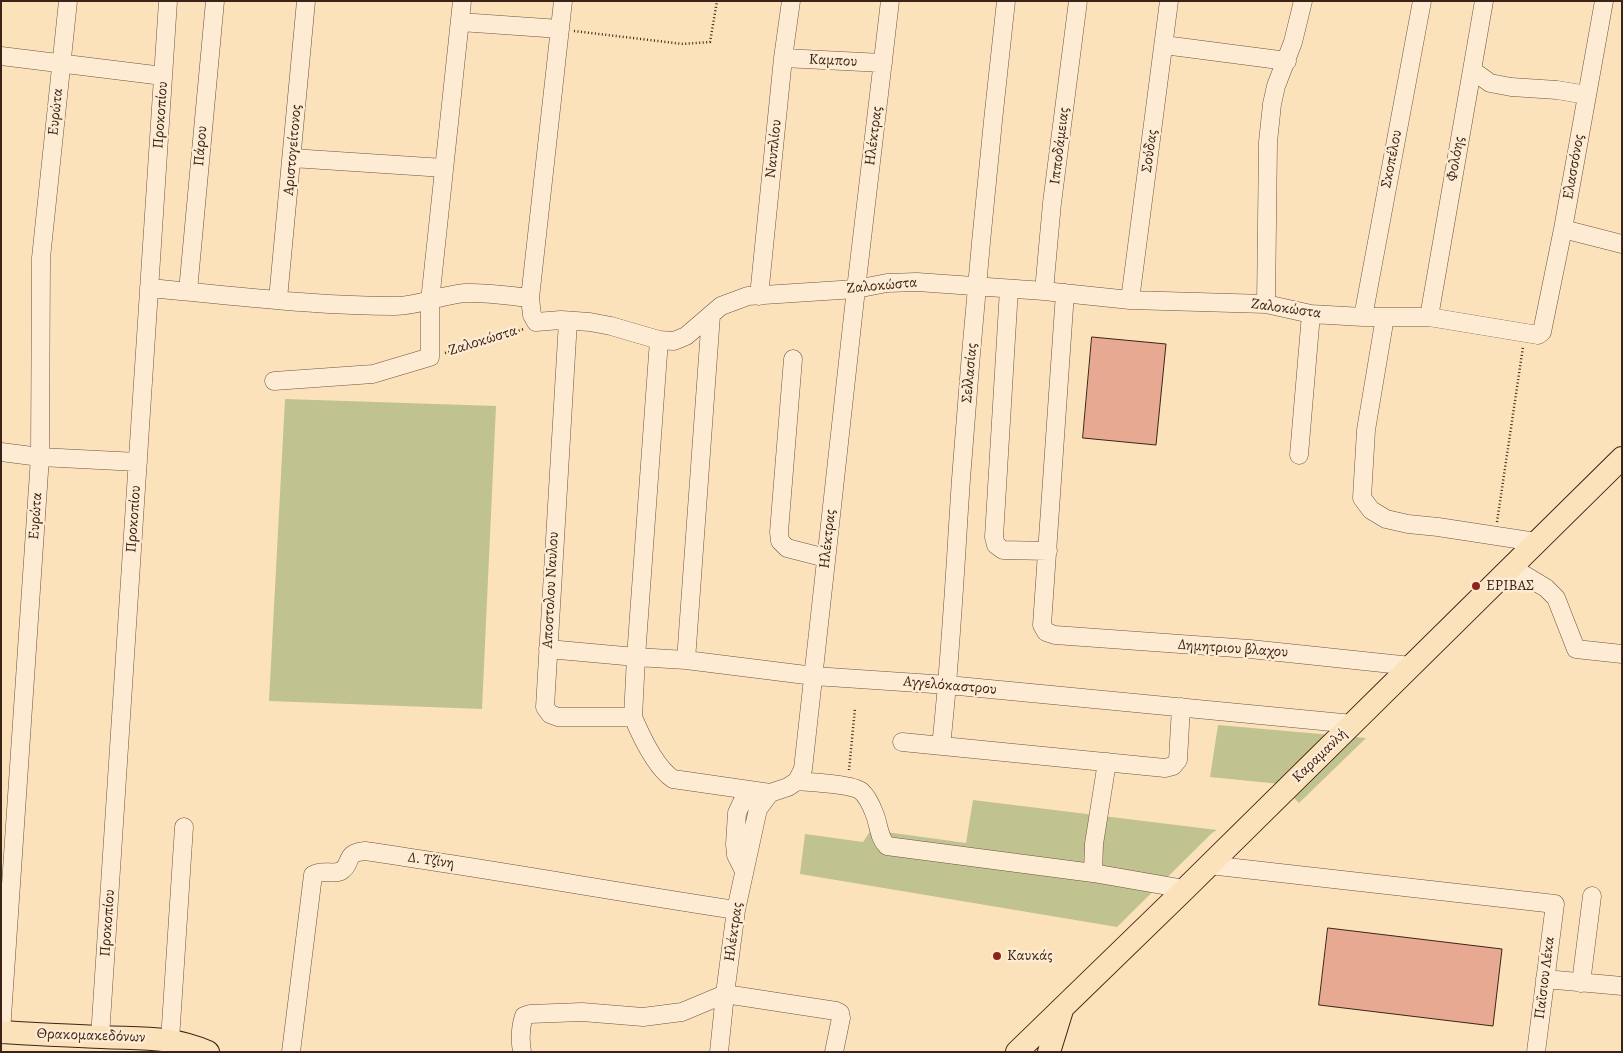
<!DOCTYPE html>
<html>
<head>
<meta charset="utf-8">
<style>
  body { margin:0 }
  #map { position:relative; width:1623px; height:1053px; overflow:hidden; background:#fce2bb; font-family:Alegreya,serif }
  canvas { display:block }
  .frame { position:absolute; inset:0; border:2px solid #3c2318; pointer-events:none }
</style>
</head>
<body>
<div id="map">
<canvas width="1623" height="1053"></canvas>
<div class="frame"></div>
</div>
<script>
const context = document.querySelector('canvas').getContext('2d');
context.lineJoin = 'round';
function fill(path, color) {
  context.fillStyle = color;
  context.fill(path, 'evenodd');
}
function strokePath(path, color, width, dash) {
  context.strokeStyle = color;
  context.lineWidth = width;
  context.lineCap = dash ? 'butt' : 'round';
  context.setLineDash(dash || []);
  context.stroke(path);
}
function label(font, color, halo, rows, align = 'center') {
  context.font = font + ' Alegreya,serif';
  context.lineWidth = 4.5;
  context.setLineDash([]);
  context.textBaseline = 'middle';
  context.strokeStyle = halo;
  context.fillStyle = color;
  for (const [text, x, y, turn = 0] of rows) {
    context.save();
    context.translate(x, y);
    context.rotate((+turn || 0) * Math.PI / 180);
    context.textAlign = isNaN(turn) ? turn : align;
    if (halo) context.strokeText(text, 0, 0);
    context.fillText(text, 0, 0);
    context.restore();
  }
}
const green = new Path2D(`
  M285,399L496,406L482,709L269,701Z
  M1218,725L1366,738L1299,803L1280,784L1210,777Z
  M973,800L1217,830L1212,833L1117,927L800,874L805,834L863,842L871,830L966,843Z`);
const building = new Path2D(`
  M1092,337L1166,344L1156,445L1083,438Z
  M1328,928L1502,949L1493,1026L1319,1005Z`);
const path = new Path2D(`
  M574,31L683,44L710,42L717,1
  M445,353L524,329
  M1497,522L1523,347
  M849,770L855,708`);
const minor = new Path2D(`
  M563,1L530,298L532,315L536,322L561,320L590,322L611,326L659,340L674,341L686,336L721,306L748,296L856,289L887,283L917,282L1044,291L1130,300L1266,304L1311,314L1363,317H1429L1538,335L1542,332L1563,229L1604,1
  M460,22L560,29
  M1164,45L1287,61
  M1,56L163,76
  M783,58L883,63
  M1472,70L1490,83L1511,87L1557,90L1587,95
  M292,158L444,168
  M1563,229L1622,244
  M149,288C230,295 314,306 395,306C419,306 441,295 465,293C487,292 509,296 530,298
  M1009,289L994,537L996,545L1003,550L1048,551
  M188,291L215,1
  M1044,291L1052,203L1078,1
  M1065,293L1042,625L1046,632L1055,635L1250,649L1411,666
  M759,296L783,58L791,1
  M278,299L306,1
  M1130,300L1169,1
  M1266,304L1268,142L1272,104L1276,86L1293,42L1303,1
  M1363,317L1422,1
  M1385,317L1366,430L1362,498L1371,510L1386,519L1408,524L1438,527L1536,542
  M1429,317L1484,1
  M568,321L545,707L550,714L558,717H633L636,657L659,340
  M793,359L779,532L780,541L787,548L826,558
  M274,381L373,374L430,357V301L462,1
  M1,452L40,457L138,462
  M1299,455L1311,314
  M1511,567L1546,588L1556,598L1576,649L1622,654
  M548,649L636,657L686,660L814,676L948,685L1353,724
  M686,660L711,315
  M633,717C641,736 655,767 673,779L770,793
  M902,742L1165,768L1173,766L1178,760L1181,707
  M941,746C951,657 955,568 961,479C973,319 988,160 1006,1
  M797,781C810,782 852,784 861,791C868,797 872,807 875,815C879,826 879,838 887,846L1093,873L1185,889
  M1209,865L1555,904L1536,1052
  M744,871L736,855L735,844L737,813L743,800L755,791
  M1093,873L1094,844L1107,762
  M1545,979L1622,986
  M1581,983L1592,896
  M1,1032L40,457L41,258L68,1
  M100,1037L168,1
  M170,1040L184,827
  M291,1052L313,875C323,869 332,875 341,871C353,864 343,853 365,851C489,869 612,891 736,910
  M522,1052C520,1040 520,1028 524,1016L530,1014L582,1012L643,1017L682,1012L725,994L836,1011L840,1013L841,1018L834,1052
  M719,1052L725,994L736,910L758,809L770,793L788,787L797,781L803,769L856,289L890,1`);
const major = new Path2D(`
  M1,1032C35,1034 68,1036 102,1037C141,1039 171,1036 208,1052
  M1017,1052L1185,889L1622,458
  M1049,1052L1062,1010`);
const markers = [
  [1476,586,5,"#8f2418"],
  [997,956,5,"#8f2418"]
];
const streetNames = [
  ["Καμπου",833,61,3],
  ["Ευρώτα",56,112,-84],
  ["Προκοπίου",161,115,-86],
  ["Ηλέκτρας",874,136,-83],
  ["Πάρου",201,146,-85],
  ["Ιπποδάμειας",1060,146,-83],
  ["Ναυπλίου",774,149,-84],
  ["Αριστογείτονος",293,150,-85],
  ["Σούδας",1150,151,-82],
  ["Σκοπέλου",1392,159,-79],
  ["Φολόης",1456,159,-80],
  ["Ελασσόνος",1574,167,-80],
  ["Ζαλοκώστα",882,286,-5],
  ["Ζαλοκώστα",1286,309,8],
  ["Ζαλοκώστα",483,341,-17],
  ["Σελλασίας",970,373,-85],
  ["Ευρώτα",36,516,-86],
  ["Προκοπίου",134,519,-86],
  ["Ηλέκτρας",828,539,-84],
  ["Αποστολου Ναυλου",551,590,-87],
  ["Δημητριου βλαχου",1233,649,4],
  ["Αγγελόκαστρου",950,686,5],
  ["Καραμανλή",1320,756,-44],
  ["Δ. Τζίνη",431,861,8],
  ["Προκοπίου",108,923,-86],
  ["Ηλέκτρας",734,932,-82],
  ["Παΐσιου Λέκα",1545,978,-83],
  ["Θρακομακεδόνων",91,1036,2]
];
const poiNames = [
  ["ΕΡΙΒΑΣ",1486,586],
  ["Καυκάς",1007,956]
];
fill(green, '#c0c38f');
fill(building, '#e8a993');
strokePath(building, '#3c2318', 1);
strokePath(minor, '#6c5341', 19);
strokePath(major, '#3c2318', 24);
strokePath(path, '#3c2318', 2.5, [1, 2.5]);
strokePath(minor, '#fdecd3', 18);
strokePath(major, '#fce2bb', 22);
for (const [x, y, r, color] of markers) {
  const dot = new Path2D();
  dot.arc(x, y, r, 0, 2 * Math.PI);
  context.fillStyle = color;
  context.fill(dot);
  strokePath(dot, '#fdecd3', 2);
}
label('15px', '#3c2318', '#fdecd3', streetNames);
label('15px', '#3c2318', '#fdecd3', poiNames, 'left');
</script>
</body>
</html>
